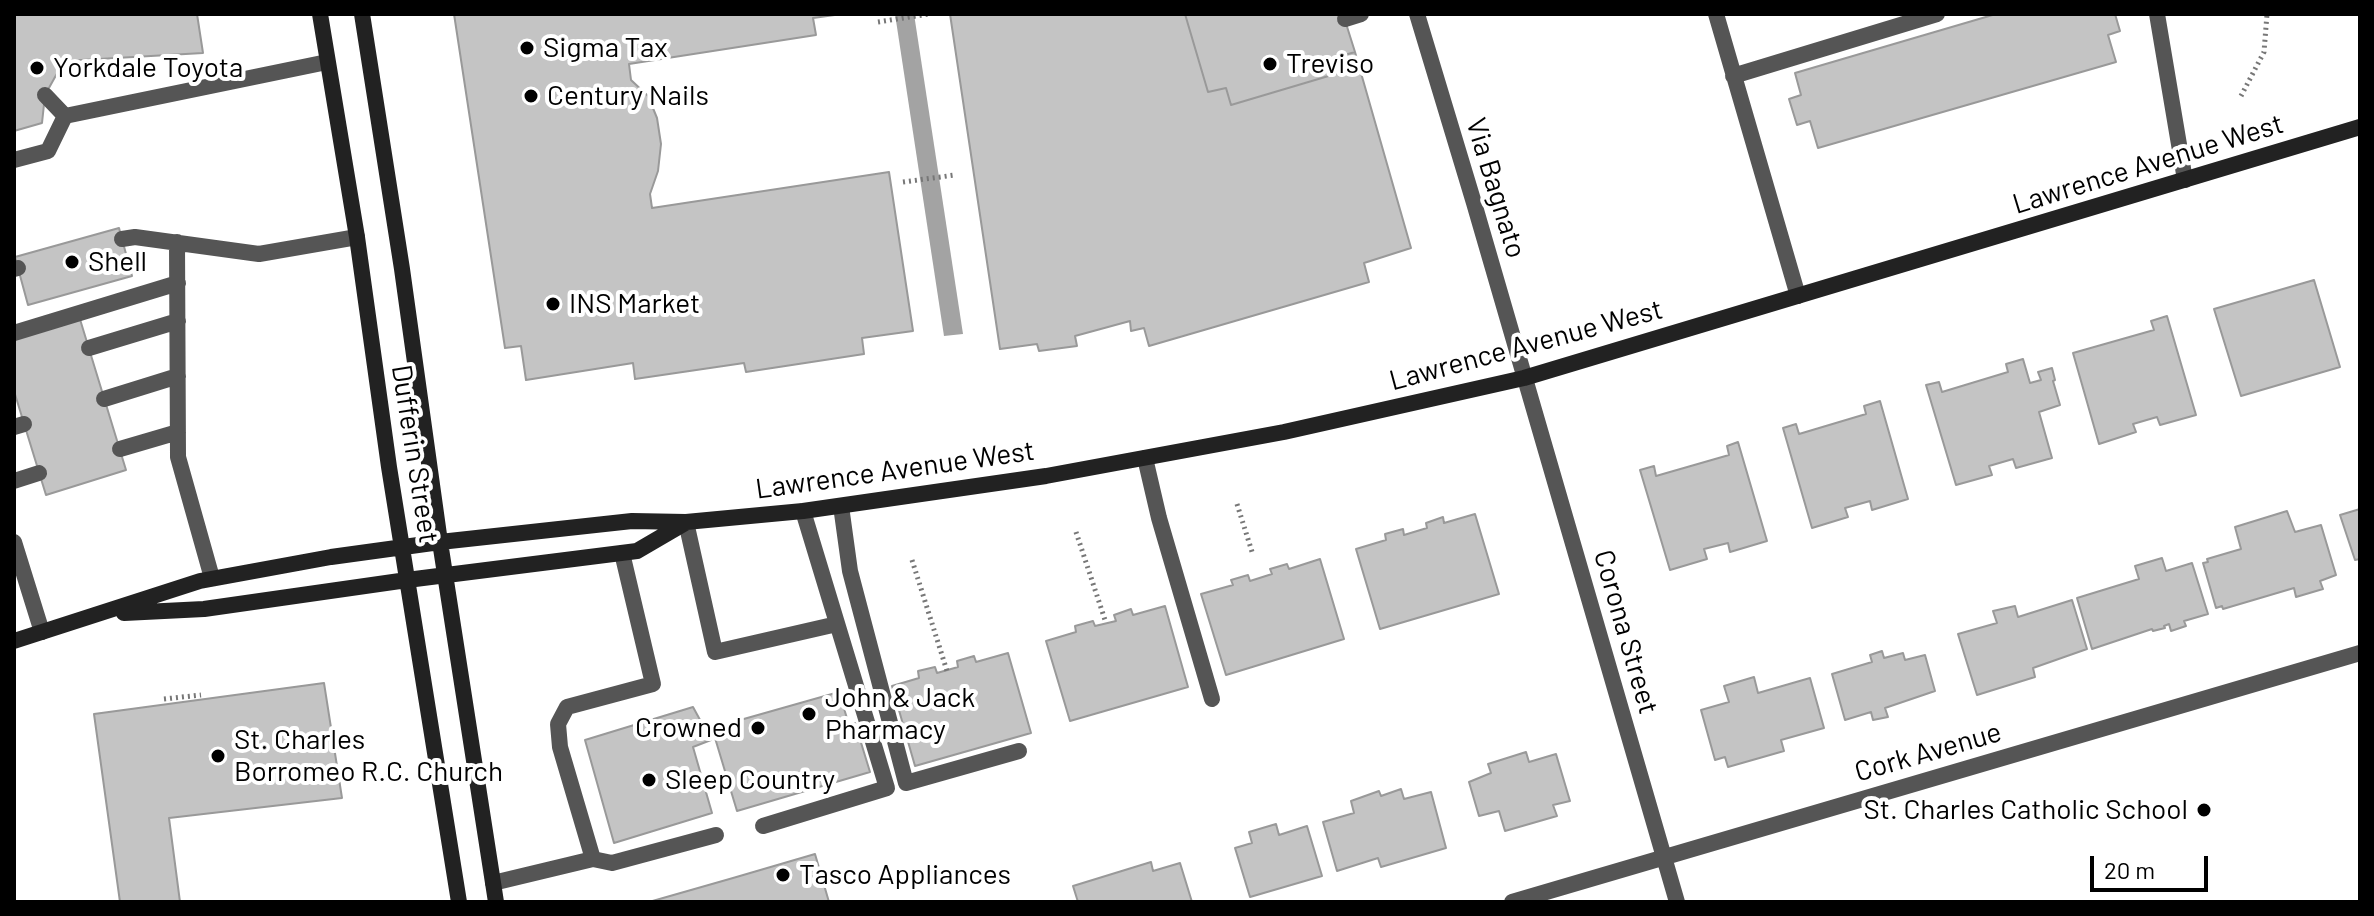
<!DOCTYPE html>
<html>
<head>
<meta charset="utf-8">
<style>
  body { margin:0 }
  #map { position:relative; width:2374px; height:916px; overflow:hidden; background:#fff; font-family:Barlow,sans-serif }
  canvas { display:block }
  .frame { position:absolute; inset:0; border:16px solid #000; pointer-events:none }
  .scale { position:absolute; left:2090px; top:856px; width:118px; height:36px; box-sizing:border-box; border:4px solid #000; border-top:0; padding-left:10px; font-size:24px; line-height:28px; white-space:nowrap; color:#000; -webkit-text-stroke:6px #fff; paint-order:stroke }
</style>
</head>
<body>
<div id="map">
<canvas width="2374" height="916"></canvas>
<div class="frame"></div>
<div class="scale">20 m</div>
</div>
<script>
const context = document.querySelector('canvas').getContext('2d');
context.lineJoin = 'round';
function fill(path, color) {
  context.fillStyle = color;
  context.fill(path, 'evenodd');
}
function strokePath(path, color, width, dash) {
  context.strokeStyle = color;
  context.lineWidth = width;
  context.lineCap = dash ? 'butt' : 'round';
  context.setLineDash(dash || []);
  context.stroke(path);
}
function label(font, color, halo, rows, align = 'center') {
  context.font = font + ' Barlow,sans-serif';
  context.lineWidth = 8;
  context.setLineDash([]);
  context.textBaseline = 'middle';
  context.strokeStyle = halo;
  context.fillStyle = color;
  for (const [text, x, y, turn = 0] of rows) {
    context.save();
    context.translate(x, y);
    context.rotate((+turn || 0) * Math.PI / 180);
    context.textAlign = isNaN(turn) ? turn : align;
    if (halo) context.strokeText(text, 0, 0);
    context.fillText(text, 0, 0);
    context.restore();
  }
}
const water = new Path2D(`
  M895,14H914L963,334L944,336Z`);
const building = new Path2D(`
  M14,14H197L203,53L64,61L45,95L42,123L14,131Z
  M454,14H842L813,18L816,35L629,64L631,80L648,96L657,118L661,144L658,171L650,194L652,208L889,172L913,331L862,338L864,354L746,372L744,363L635,379L633,363L526,380L521,346L505,348Z
  M950,14H1185L1208,92L1226,88L1231,105L1342,72L1338,57L1355,52L1411,248L1364,263L1369,282L1149,346L1144,328L1131,331L1130,321L1075,336L1077,346L1039,351L1037,344L1000,349Z
  M1185,14H1343L1355,52L1338,57L1342,72L1231,105L1226,88L1208,92Z
  M1996,14H2115L2120,31L2108,35L2116,62L1818,148L1810,121L1797,125L1789,99L1801,95L1795,73Z
  M119,228L132,276L28,305L15,257Z
  M2314,280L2340,367L2241,396L2214,309Z
  M79,316L126,470L46,495L14,391V335Z
  M2167,316L2196,415L2160,425L2157,417L2133,424L2136,432L2099,444L2073,353L2154,330L2151,321Z
  M2023,359L2030,383L2041,380L2038,372L2052,368L2055,380L2053,381L2060,405L2039,412L2052,458L2016,468L2013,459L1989,466L1992,475L1956,485L1926,385L1939,382L1942,392L2008,372L2006,364Z
  M1880,401L1908,499L1872,510L1870,501L1845,508L1848,517L1812,528L1783,428L1796,424L1799,434L1866,414L1864,406Z
  M1738,442L1767,541L1730,552L1728,543L1704,549L1707,559L1670,570L1640,470L1654,466L1656,476L1729,455L1727,446Z
  M2360,509V559L2355,560L2340,515Z
  M2287,511L2295,532L2321,525L2336,575L2320,581L2323,589L2296,597L2294,588L2223,609L2222,606L2216,608L2203,563L2208,562L2207,559L2241,549L2235,527Z
  M1475,514L1499,594L1380,629L1356,549L1386,540L1385,534L1403,529L1404,535L1427,528L1426,523L1443,517L1444,523Z
  M2162,558L2166,571L2192,563L2208,614L2184,621L2186,626L2171,631L2169,624L2164,626L2165,628L2153,631L2152,629L2092,649L2077,598L2139,579L2135,566Z
  M1320,559L1344,639L1226,675L1201,594L1233,585L1231,580L1248,575L1250,581L1272,574L1270,569L1287,564L1289,569Z
  M2072,600L2087,649L2033,668L2035,677L1977,695L1958,634L1997,623L1993,611L2015,606L2018,617Z
  M1165,606L1188,687L1070,721L1046,641L1076,632L1075,626L1093,621L1095,626L1116,621L1114,615L1131,609L1133,615Z
  M1882,651L1884,658L1903,653L1905,660L1925,655L1935,691L1885,708L1888,717L1873,720L1871,712L1845,720L1832,674L1872,662L1870,655Z
  M1008,653L1031,733L915,766L892,686L919,678L918,671L935,667L937,673L958,667L957,661L974,656L976,662Z
  M1754,677L1758,693L1810,678L1824,728L1781,740L1784,751L1728,767L1725,757L1715,760L1701,710L1729,702L1724,686Z
  M324,683L342,798L169,818L180,902H120L94,714Z
  M839,692L849,725L855,723L870,772L737,811L712,728Z
  M693,707L711,740L693,747L712,813L614,843L585,740Z
  M1526,752L1529,762L1556,754L1570,801L1553,805L1557,816L1505,831L1499,811L1479,816L1469,782L1491,773L1488,764Z
  M1401,789L1404,799L1431,792L1446,848L1381,867L1378,858L1337,871L1323,822L1354,813L1351,801L1379,791L1381,796Z
  M1276,824L1279,835L1307,826L1322,876L1250,897L1235,848L1252,843L1249,832Z
  M815,854L829,902H649L733,878Z
  M1151,862L1153,871L1180,863L1192,902H1078L1073,886Z`);
const path = new Path2D(`
  M878,22L929,14
  M2241,96L2264,52L2267,14
  M903,182L955,175
  M1237,504L1253,555
  M1076,532L1106,623
  M912,560L947,671
  M164,699L201,695`);
const service = new Path2D(`
  M1716,14L1798,296
  M2157,14L2185,180
  M1345,19L1361,14
  M1733,76L1937,14
  M45,95L65,116
  M14,160L48,151L65,116L327,62
  M122,239L135,237L259,254L357,237
  M177,242L178,457L212,578
  M14,269L18,268
  M14,333L178,283
  M89,348L178,321
  M104,399L178,376
  M14,427L24,424
  M120,449L178,432
  M1145,458L1159,518L1212,699
  M14,481L39,473
  M841,506L850,571L906,783L1019,751
  M686,522L715,652L837,624
  M14,542L42,632
  M622,553L653,684L567,707L558,724L560,747L593,859L612,863L716,835
  M763,826L887,788L803,511
  M493,883L593,859`);
const minor = new Path2D(`
  M1417,14L1474,203L1677,902
  M1512,902L2360,653`);
const secondary = new Path2D(`
  M320,14L357,237L389,467L459,902
  M362,14L402,269L440,542L496,902
  M124,613L204,609L407,580L637,551L685,523
  M14,641L200,581L331,557L440,542L632,521L686,522L803,511L1046,476L1284,432L1524,378L2360,127`);
const markers = [
  [527,48,8,"#000"],
  [1270,64,8,"#000"],
  [37,68,8,"#000"],
  [531,96,8,"#000"],
  [72,262,8,"#000"],
  [553,304,8,"#000"],
  [809,714,8,"#000"],
  [758,728,8,"#000"],
  [218,756,8,"#000"],
  [649,780,8,"#000"],
  [2204,810,8,"#000"],
  [783,875,8,"#000"]
];
const poiNames = [
  ["Sigma Tax",543,48],
  ["Treviso",1286,64],
  ["Yorkdale Toyota",53,68],
  ["Century Nails",547,96],
  ["Shell",88,262],
  ["INS Market",569,304],
  ["John & Jack",825,698],
  ["Pharmacy",825,730],
  ["Crowned",742,728,"right"],
  ["St. Charles",234,740],
  ["Borromeo R.C. Church",234,772],
  ["Sleep Country",665,780],
  ["St. Charles Catholic School",2188,810,"right"],
  ["Tasco Appliances",799,875]
];
const streetNames = [
  ["Lawrence Avenue West",2148,164,-17],
  ["Via Bagnato",1496,188,73],
  ["Lawrence Avenue West",1526,345,-15],
  ["Dufferin Street",415,454,81],
  ["Lawrence Avenue West",895,470,-8],
  ["Corona Street",1626,632,74],
  ["Cork Avenue",1928,752,-16]
];
fill(water, '#a3a3a3');
fill(building, '#c4c4c4');
strokePath(building, '#999', 2);
strokePath(path, '#777', 5, [2, 4]);
strokePath(service, '#555', 16);
strokePath(minor, '#555', 16);
strokePath(secondary, '#222', 16);
for (const [x, y, r, color] of markers) {
  const dot = new Path2D();
  dot.arc(x, y, r, 0, 2 * Math.PI);
  context.fillStyle = color;
  context.fill(dot);
  strokePath(dot, '#fff', 3);
}
label('28px', '#000', '#fff', poiNames, 'left');
label('28px', '#000', '#fff', streetNames);
</script>
</body>
</html>
